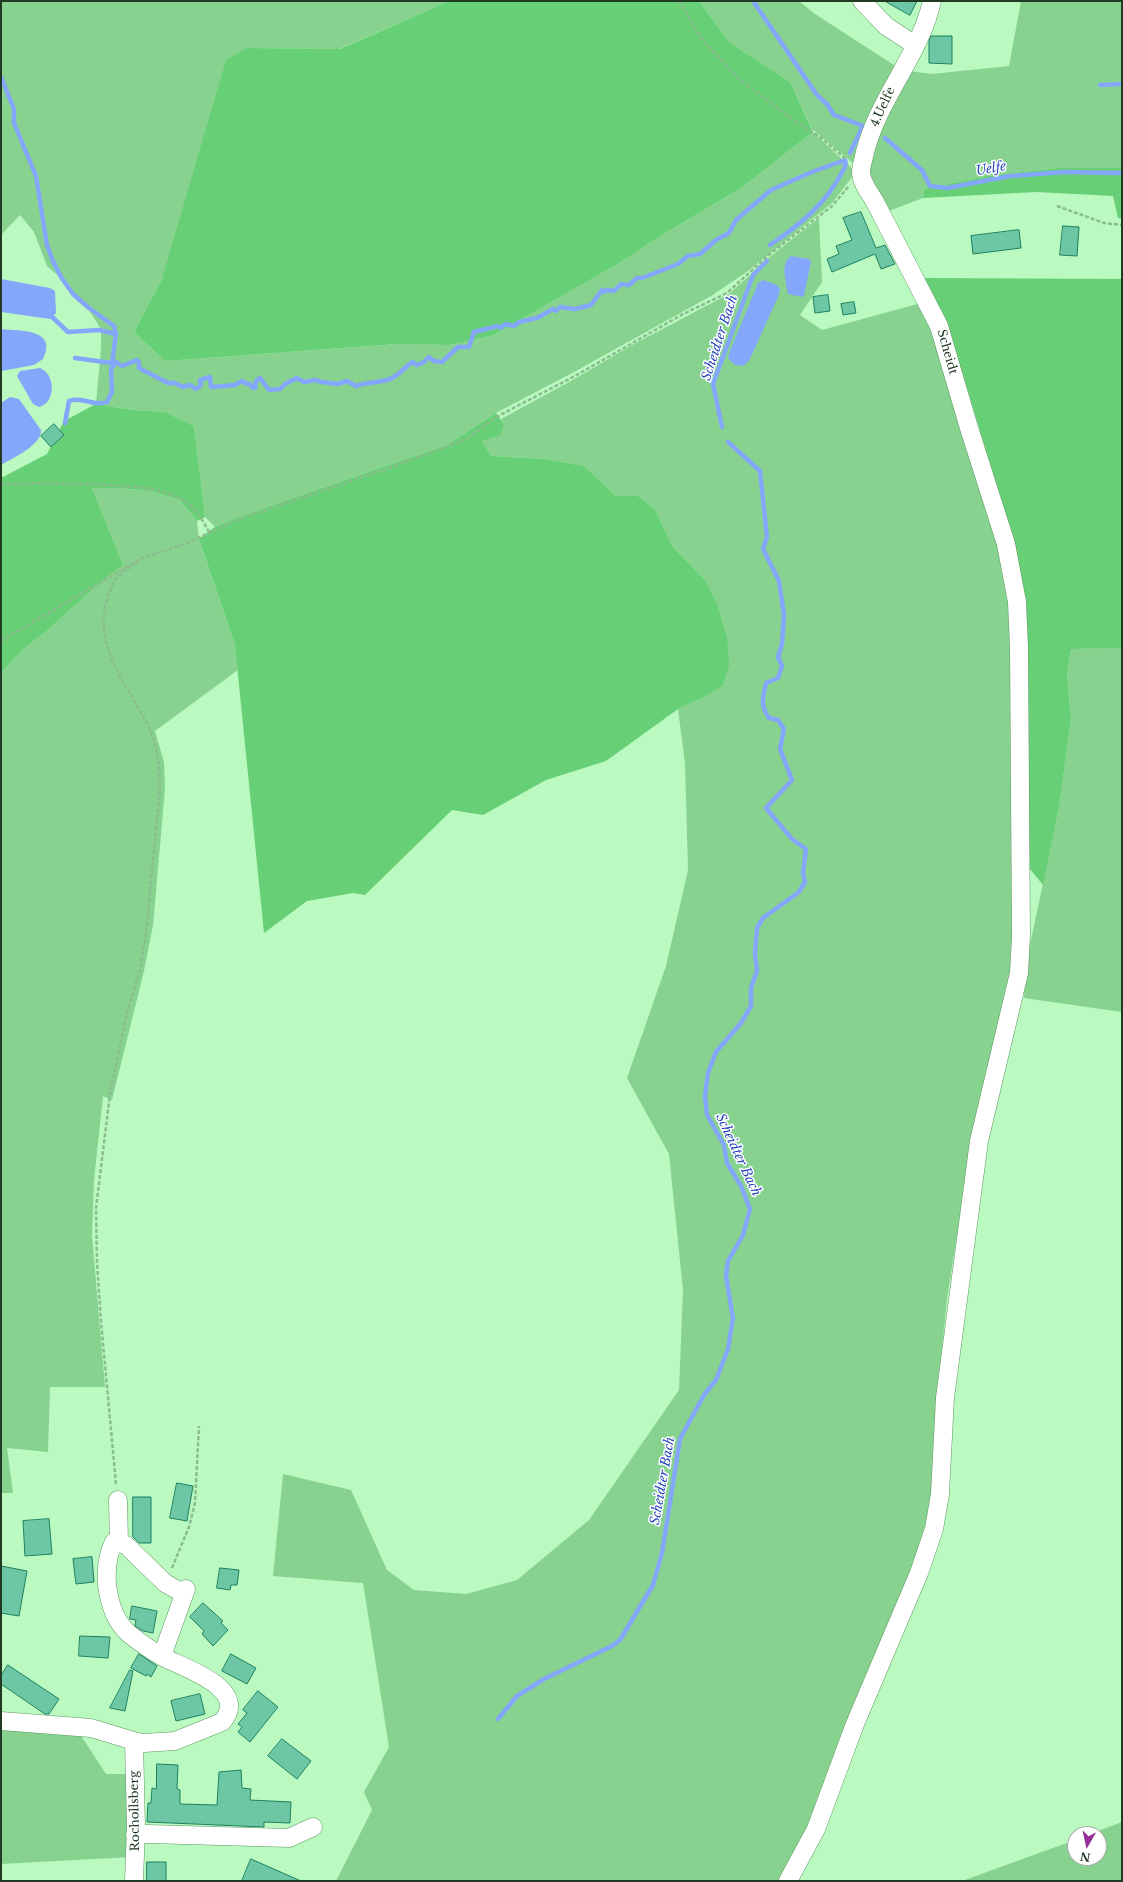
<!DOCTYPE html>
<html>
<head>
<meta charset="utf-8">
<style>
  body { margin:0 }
  #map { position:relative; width:1123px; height:1882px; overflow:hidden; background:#baf9bf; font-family:"Libre Baskerville",serif }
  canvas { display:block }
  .frame { position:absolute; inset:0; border:2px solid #213a23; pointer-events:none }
  .north { position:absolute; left:1067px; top:1826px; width:40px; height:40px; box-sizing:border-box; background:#fff; border:1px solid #a6b0a7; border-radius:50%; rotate:189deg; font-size:11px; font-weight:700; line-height:16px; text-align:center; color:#213a23 }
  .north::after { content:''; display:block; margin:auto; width:14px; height:18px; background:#932f96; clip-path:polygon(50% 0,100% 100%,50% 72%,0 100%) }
</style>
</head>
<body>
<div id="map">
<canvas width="1123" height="1882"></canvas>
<div class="frame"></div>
<div class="north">N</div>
</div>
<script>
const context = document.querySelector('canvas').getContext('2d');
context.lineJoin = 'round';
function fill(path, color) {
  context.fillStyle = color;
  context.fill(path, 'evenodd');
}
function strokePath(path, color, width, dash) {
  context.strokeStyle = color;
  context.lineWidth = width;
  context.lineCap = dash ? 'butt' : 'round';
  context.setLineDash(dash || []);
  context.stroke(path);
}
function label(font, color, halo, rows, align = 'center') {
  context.font = font + ' "Libre Baskerville",serif';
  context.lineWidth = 3;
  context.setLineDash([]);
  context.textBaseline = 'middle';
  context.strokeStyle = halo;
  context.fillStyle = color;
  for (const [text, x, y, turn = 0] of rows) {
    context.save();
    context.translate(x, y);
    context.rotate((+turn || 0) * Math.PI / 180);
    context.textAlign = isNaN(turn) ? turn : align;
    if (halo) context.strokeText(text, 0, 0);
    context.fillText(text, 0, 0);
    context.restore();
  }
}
const green = new Path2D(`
  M1,1H449L339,49L247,48L162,279L134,332L165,361L398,344L450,345L494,335L621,262L662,235L741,188L813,132L856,172L832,203L748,271L711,296L574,372L496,413L447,445L238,517L215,527L205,517L194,426L165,412L133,410L96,404L101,348V329L89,310L76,300L61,278L47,266L34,232L20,215L1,235Z
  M699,1H799L815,14L897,67L853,163L812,129L790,82L729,42Z
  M1021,1H1122V168H1057L987,176L924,189L923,198L889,211L868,173L869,157L908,71L932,74L1009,66Z
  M819,218L822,282L800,315L822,330L921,303L939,347L999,545L1010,604L1014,939L1010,983L960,1216L947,1299L938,1386L930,1520L916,1568L815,1816L784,1881H336L372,1810L364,1792L389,1747L363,1583L273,1576L283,1474L351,1490L387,1570L414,1590L466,1594L517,1580L589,1520L679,1390L683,1290L669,1154L627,1078L666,966L688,870L685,763L678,709L706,696L716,603L705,580L672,546L655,509L638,496H616L584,466L545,459L491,456L482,441L504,424L501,419L578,377L632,345L729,294L771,256Z
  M92,488H118L150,491L180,500L197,521L199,539L235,645L238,670L155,731L164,762L165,789L153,925L144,971L112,1100L103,1096L94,1180L92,1235L105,1387H50L48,1452L7,1448L13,1493H1V673L22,650L43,634L103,580L123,565Z
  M1122,648V1012L1024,998L1027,959L1059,808L1071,719L1067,674L1071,649Z
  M1,1726L80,1734L106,1774H131V1857L1,1864Z
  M1122,1822V1881H962L1075,1840V1858H1099V1834H1090Z`);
const forest = new Path2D(`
  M449,1H699L729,42L790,82L813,132L741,188L662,235L621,262L494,335L450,345L398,344L165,361L134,332L162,279L226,60L247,48L340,49Z
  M1057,168H1122V219L1118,218L1113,196L1036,192L923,198L924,189L987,176Z
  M924,278L1122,279V648L1071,649L1067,674L1071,719L1059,808L1043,885L1026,864L1009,526L954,345Z
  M96,404L133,410L165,412L194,426L205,517L197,521L180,500L150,491L118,488H92L123,565L103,580L43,634L22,650L1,673V478L47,454L64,421Z
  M496,413L504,424L501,435L482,441L491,456L545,459L584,466L616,496H638L655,509L672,546L705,580L717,604L727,638L729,666L723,685L706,696L678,709L606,761L546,780L483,815L452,810L365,895L353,893L307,901L264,933L235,645L199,539L215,527L238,517L447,445Z`);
const water = new Path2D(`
  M791,256L809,259L811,262L804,296L802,297L788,294C786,282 780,263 791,256Z
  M1,279L50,288L55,291L56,313L50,319L1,312Z
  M763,280L777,285L780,289L778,297L749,361L743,366L735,365L728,358L730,351L758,283Z
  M1,329C21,331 58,329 43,359L34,365L1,371Z
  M40,368C56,374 56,403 39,407L33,404L17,376L20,371Z
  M10,397L19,399L41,430C42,445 13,458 1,465V403Z`);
const stream = new Path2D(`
  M753,1L817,95L827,104L834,115L866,127
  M1,77L14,109V123L36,176L47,245L53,261L61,277L73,294L89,308L114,326L116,334
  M1100,85L1122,84
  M885,138L922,170L930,186L947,188L1010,176L1064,172L1122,173
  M850,153L863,126
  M49,314L68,332L99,330L116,334L112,363
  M75,358L112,363L116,362L122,366L137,360L139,362V368L168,383H175L183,387L190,385L196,389L201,385L200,380L210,377L211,387L235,385L242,381L247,384H250L252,387L255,388L256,381L260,378L269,390L280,389L285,384L297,378L304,382L315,380L322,382L338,384L347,381L356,386C366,382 376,383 387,380C397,378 404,368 412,362L417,365L424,362L429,357L434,361L442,362L458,347H469L474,332L498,326L501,328L505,324L514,326L519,322L537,318L553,309L556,311L560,307L575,309L591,305L602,290L604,292L606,290L614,291L621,284L629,285L637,278H642L678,264L688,256L700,254L716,240L729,233L736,220L771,190L812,172L845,160C847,165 844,169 841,174C825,205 798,226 770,245
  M65,423L69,401C82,396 94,407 107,402L112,392L111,369L116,362
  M722,427L713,384L753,275L767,261
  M498,1719L517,1696L544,1679L612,1646L620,1640L653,1585L662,1553L680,1439L704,1395L716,1380L728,1349L733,1318L726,1276L728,1261L743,1235L750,1209L741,1186L727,1163L724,1145L707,1115L705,1096L708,1073L716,1052L741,1023L751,1006V988L757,971L755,953L757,928L763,918L799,892L805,882L803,873L806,849L792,839L766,808L792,780L780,749L784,729L778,720L769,718C760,705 763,698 766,683L778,678L782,666L778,657L782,644L784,615L779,581L763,549L767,537L760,471L728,442`);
const building = new Path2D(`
  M885,1H917L910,15Z
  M931,36H952V64L929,63V41Z
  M861,212L876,248L885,245L895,264L881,269L875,254L832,272L827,259L839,254L836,246L852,240L843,218Z
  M1063,226L1079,227L1077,256L1060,255Z
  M1019,230L1021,248L973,254L971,236Z
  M828,295L830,311L815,313L813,297Z
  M854,302L856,313L843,315L841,304Z
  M54,424L64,435L51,447L41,436Z
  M177,1483L193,1486L187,1521L170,1518Z
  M133,1497H151V1543H139L133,1537Z
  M49,1519L52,1554L25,1556L23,1521Z
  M92,1557L94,1582L76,1584L73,1559Z
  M1,1566L27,1571L19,1616L1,1613Z
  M220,1568L239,1570L237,1585H231L230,1590L217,1588Z
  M203,1603L223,1621L221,1623L228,1630L213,1646L202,1634L204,1631L190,1617Z
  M132,1606L157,1611L153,1633L143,1631L135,1626L136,1620L130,1619Z
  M80,1636L110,1637L108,1658L79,1656Z
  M139,1654L157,1666L151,1677L147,1674L146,1676L131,1668Z
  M231,1654L256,1668L247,1684L222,1671Z
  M8,1665L59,1699L49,1714H45L1,1684V1676Z
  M130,1670L133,1671L125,1711L110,1708Z
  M258,1691L278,1707L250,1742L238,1732L242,1727L238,1724L247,1713L243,1710Z
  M200,1694L205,1714L176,1721L171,1701Z
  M282,1739L311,1761L297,1779L268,1756Z
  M157,1764L178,1765L177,1789L180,1790V1804L217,1805L219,1772L241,1770L242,1788L251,1789L250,1800L291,1802L290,1823L264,1822V1827L147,1822L148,1803H151L152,1788L156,1789Z
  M251,1859L301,1881H242Z
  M147,1862H166V1881H147Z`);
const path = new Path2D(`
  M679,1L701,38L738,78L785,114L820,137L847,160
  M1057,206L1104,223L1122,225
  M1,484C36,483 70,483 105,485C129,486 157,487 179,498C193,505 202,518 209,532
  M1,641L142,558L185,544L239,519L386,469L464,440L500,415L575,376L683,314L727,293L770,254L832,206L849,186
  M116,1484L101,1321L97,1263L96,1208L110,1094L127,1013L140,970L146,933L160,790C160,769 158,750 150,730C131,688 90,647 108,597C110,592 112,585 115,580C120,573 132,567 139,561
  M172,1568L189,1527L195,1503L199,1426`);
const minor = new Path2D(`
  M862,1L886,26L915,45
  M118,1500L119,1543
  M162,1656L186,1589
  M1,1721L91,1728L134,1741L144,1743L175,1741L222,1722C251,1689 184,1668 163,1657C152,1651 138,1641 128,1633C114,1620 109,1602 107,1584C106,1569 107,1555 114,1542L126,1545L165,1583L184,1594
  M134,1741L136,1827L134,1881
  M135,1835L148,1834L289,1838L313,1827
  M788,1881L816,1829L855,1724L919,1573L934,1529L940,1494L945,1398L979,1141L1019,973L1021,936L1019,647L1017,602L1006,544L969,428L939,326L874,200C869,192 861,182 861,172C861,166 864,158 865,152C879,97 920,55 932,1`);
const streetNames = [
  ["4.Uelfe",883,107,-65],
  ["Scheidt",947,352,74],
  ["Rochollsberg",135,1811,-91]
];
const waterNames = [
  ["Uelfe",991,169,-10],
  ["Scheidter Bach",720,338,-72],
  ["Scheidter Bach",738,1155,65],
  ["Scheidter Bach",663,1481,-80]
];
fill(green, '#87d28f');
fill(forest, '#67cf75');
fill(water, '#85a7fb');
strokePath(stream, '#85a7fb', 4.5);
fill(building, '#6dc7a4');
strokePath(building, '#1d8161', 1);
strokePath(minor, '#5c9862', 19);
strokePath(path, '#8abd8e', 2.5, [4, 2]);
strokePath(minor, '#fff', 18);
label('12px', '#213a23', '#fff', streetNames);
label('italic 13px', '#2544bb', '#fff', waterNames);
</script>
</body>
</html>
